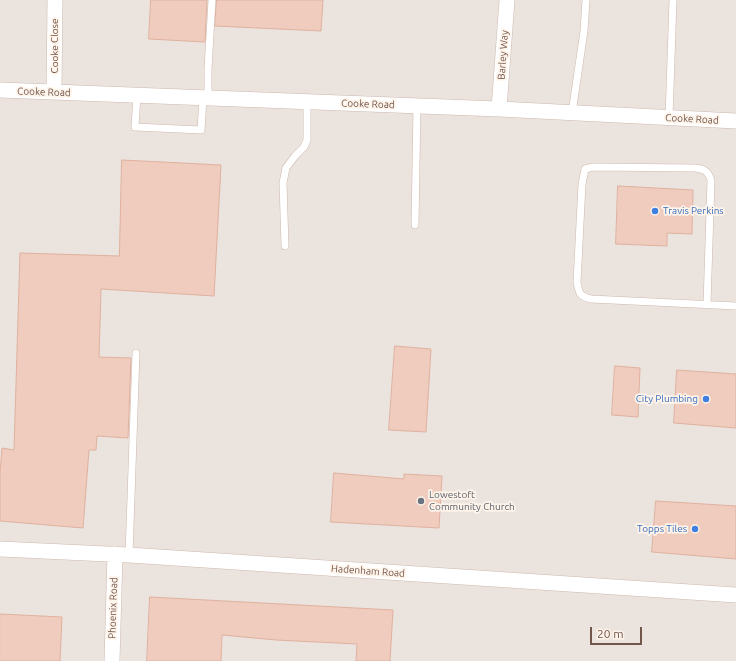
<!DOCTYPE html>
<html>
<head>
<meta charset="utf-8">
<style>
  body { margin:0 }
  #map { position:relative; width:736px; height:661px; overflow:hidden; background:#fbf0e4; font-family:Ubuntu,sans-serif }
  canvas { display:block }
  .scale { position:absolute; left:590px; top:627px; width:52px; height:18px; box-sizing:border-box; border:2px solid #72554b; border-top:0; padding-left:5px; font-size:12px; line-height:14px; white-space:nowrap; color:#72554b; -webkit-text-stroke:3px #fef4ea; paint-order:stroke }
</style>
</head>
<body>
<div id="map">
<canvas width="736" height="661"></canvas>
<div class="scale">20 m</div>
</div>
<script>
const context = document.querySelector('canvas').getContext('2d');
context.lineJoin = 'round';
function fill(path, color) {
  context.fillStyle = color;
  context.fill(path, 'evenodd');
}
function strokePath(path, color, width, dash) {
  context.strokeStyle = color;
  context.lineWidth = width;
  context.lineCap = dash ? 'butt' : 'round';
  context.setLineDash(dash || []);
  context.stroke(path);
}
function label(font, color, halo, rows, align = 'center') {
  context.font = font + ' Ubuntu,sans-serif';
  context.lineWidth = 3.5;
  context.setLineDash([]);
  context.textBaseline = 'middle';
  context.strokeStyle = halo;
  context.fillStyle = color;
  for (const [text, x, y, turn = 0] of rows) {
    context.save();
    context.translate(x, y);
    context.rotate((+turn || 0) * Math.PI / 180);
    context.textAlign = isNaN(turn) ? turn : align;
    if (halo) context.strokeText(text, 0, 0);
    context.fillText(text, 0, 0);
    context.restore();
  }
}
const industrial = new Path2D(`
  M0,0H736V661H0Z`);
const building = new Path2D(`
  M151,0H207L205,42L149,39Z
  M217,0H323L321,31L215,26Z
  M122,160L221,165L214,296L101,289L99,357L131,358L128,438L97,436L96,450H89L83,528L0,521V473L2,448L14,450L20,253L119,256Z
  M618,186L693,190L692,234L667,233V246L616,244Z
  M395,346L431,349L426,432L389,430Z
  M615,366L640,368L638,417L612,415Z
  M677,370L736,374V428L674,423Z
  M334,473L404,479V474L442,476L439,528L331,522Z
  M656,501L736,506V559L652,552Z
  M150,597L393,610L390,661H356L357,644L276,640L222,635L221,661H147Z
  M0,614L62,617L60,661H0Z`);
const service = new Path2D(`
  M137,95L135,127L201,130L203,98
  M208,98V69L212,0
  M572,113L584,31L586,0
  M669,118L673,0
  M415,225L417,106
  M285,246L283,183L286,168L295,156L304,147L307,140V102
  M707,304L711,180C708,171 704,169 695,168L593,167L585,169L582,184L577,282C579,293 579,296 591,299L736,306
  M129,555L136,353`);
const minor = new Path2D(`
  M0,90L499,109L736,121
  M54,92L55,0
  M499,109L507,0
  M0,549L129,555L736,595
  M112,661L115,554`);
const markers = [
  [655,211,4,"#3f7fe0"],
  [706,399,4,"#3f7fe0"],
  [421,501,4,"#6b7280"],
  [695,529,4,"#3f7fe0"]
];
const streetNames = [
  ["Cooke Close",55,46,-90],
  ["Barley Way",503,55,-86],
  ["Cooke Road",44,92,2],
  ["Cooke Road",368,104,2],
  ["Cooke Road",692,119,3],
  ["Hadenham Road",368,571,4],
  ["Phoenix Road",113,608,-88]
];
const shopNames = [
  ["Travis Perkins",663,211,"left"],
  ["City Plumbing",698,399],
  ["Topps Tiles",687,529]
];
const worshipNames = [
  ["Lowestoft",429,495],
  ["Community Church",429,507]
];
fill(industrial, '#ebe3de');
fill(building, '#efccbd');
strokePath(building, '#e0b19f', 1);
strokePath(service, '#ceb9ae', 8);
strokePath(minor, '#ceb9ae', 16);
strokePath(service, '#fff', 7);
strokePath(minor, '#fff', 15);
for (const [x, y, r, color] of markers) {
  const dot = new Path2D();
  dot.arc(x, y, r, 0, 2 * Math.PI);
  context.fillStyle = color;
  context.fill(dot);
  strokePath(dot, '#fef4ea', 1.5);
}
label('10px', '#72554b', '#fef4ea', streetNames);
label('10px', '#366cbe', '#fef4ea', shopNames, 'right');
label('10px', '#5b616d', '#fef4ea', worshipNames, 'left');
</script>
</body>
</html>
